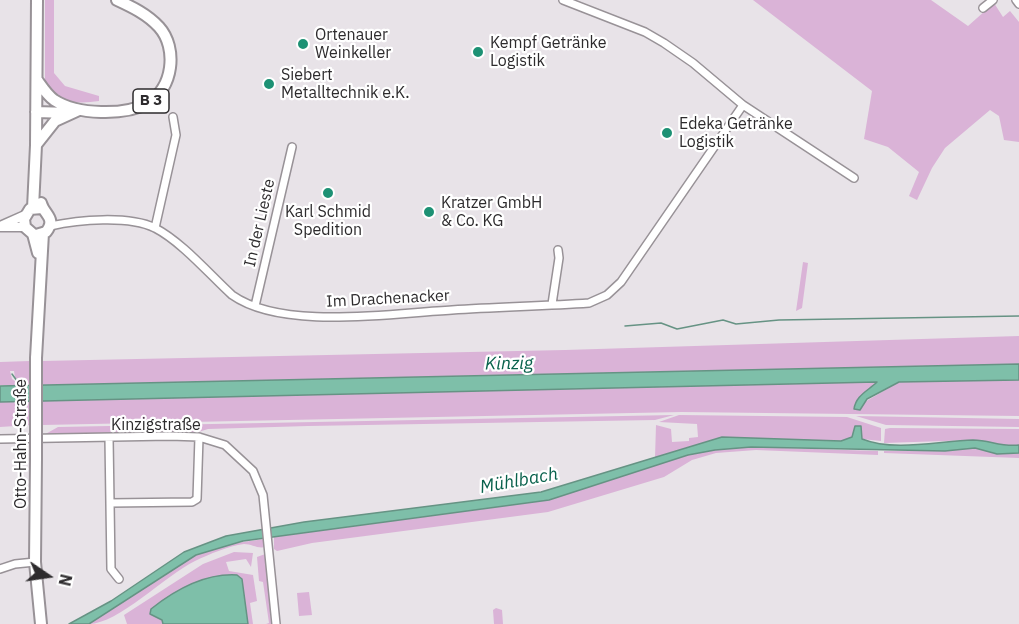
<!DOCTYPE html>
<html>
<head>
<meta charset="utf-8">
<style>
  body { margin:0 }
  #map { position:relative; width:1019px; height:624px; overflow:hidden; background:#e8e3e8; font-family:"IBM Plex Sans",sans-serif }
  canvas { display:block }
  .north { position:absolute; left:18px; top:546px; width:60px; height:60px; -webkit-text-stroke:4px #fff; paint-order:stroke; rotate:103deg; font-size:16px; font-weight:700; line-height:24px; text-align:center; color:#2d2b2d }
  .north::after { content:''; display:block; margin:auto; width:21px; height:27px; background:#2d2b2d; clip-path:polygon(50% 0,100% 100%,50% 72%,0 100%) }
</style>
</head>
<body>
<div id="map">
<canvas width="1019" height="624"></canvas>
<div class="north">N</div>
</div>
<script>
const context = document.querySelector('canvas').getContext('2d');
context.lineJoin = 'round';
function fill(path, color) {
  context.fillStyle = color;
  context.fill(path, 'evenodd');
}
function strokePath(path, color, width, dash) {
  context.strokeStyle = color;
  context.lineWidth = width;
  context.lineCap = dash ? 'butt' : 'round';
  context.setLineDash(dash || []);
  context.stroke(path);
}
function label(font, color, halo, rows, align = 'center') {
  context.font = font + ' "IBM Plex Sans",sans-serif';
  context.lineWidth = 4.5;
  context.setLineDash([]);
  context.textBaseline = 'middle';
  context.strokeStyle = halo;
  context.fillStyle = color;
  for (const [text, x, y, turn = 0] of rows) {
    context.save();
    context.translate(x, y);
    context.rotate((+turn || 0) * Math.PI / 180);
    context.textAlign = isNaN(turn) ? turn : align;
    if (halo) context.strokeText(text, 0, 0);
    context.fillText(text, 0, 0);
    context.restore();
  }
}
const green = new Path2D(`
  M45,0H54V73L65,86L99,96V101C78,104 58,104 45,84Z
  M753,0H931L968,26L994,3L1003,17L1010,11L1019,22V142L1004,140L999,116L990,110L945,148L932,168L917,200L909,196L919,172L888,147L864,139L872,91Z
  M803,262L808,263L802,308L796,311Z
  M1019,336V364L42,385V361L565,350Z
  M30,361L31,385L15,378L14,371H10L12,379L20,385H0V362Z
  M1019,380V416L682,412L42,425V401L877,382L863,403L899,382Z
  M31,401V425L0,427V402Z
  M674,415L655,420L308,426L208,429L192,434L42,436L58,427Z
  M679,415L847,417L881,428V441L862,439L861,426H856L852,437L841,442L722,437L655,458L656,425L671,429L672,442L689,441V438L698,437L697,424L659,422Z
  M856,416L1019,419V427L886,425Z
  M890,428L1019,429V445L1002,447L975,440L884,443L885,429Z
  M751,447L878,451V455L756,450L716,453L692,460L664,477L548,512L312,543L277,551L274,549V537L549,500L688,455L715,450Z
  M975,448L1007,454L1019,453V458L884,453V451H945Z
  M265,539L266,547C257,549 252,544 244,544C228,546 210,554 195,561C166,575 118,624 89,624L196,555L235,543Z
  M234,552L253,553L251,567L246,559L226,562L229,571L253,575L257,601L250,603L253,624H127L124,615L203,564Z
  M268,553L271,624H266L269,623L263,582L259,581L257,557Z
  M309,592L312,615L299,616L297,593Z
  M496,608L502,610L503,624H494L493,610Z`);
const water = new Path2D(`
  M1019,364V380L899,382L867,399L860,410L854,409C856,395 868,391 877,382L0,402V386Z
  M855,426H861L862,439C895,452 938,441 973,440C990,440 1000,447 1019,445V453L997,454L975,448L945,451L751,447L715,450L688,455L549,500L243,541L196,555L89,624H69L111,601L184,552L226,536L304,522L541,492L722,437L841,441L852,437Z
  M237,575L242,579L248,624H163L162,620L150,614L151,609C175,590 205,573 237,575Z`);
const stream = new Path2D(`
  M625,326L661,323L677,329L723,320L736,324L779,320L1019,316
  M12,374L20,385`);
const minor = new Path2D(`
  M563,0L645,32L664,43L693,63L743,105L854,178
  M1016,0L1019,4
  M983,8L993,0
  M50,226C78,220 128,215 155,228C182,242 210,275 232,295C283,331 392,313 452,310C498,307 544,306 589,303L607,295L621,282L743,105
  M155,228L176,135L173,117
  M552,304L559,258L558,250
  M255,306L292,147
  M109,438L111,569L119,579
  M0,439L170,436L199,437L225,445L253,471L263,495L276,624
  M110,503L192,502L197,499L199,437
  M0,569L15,564L35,562`);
const tertiary = new Path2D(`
  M0,226L25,215
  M0,227H25`);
const primary = new Path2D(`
  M37,80C42,87 47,95 54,100C77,115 125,116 148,103C173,89 178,48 159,27C147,14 132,7 117,0
  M36,112L69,113
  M36,145L55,121L79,110
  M33,208L36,145L37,0
  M36,235L46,232C57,218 44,215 41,203
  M38,253L33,234L25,227L24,219L30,209L42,208
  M36,358L43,233
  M36,459L35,562L41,624`);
const primaryBridge = new Path2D(`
  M36,358V459`);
const markers = [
  [303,44,6,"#1d9174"],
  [478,52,6,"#1d9174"],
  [269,84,6,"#1d9174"],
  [667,133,6,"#1d9174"],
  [328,193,6,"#1d9174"],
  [429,212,6,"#1d9174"]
];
const shields = [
  [151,101,36]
];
const shieldNames = [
  ["B 3",151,101]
];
const poiNames = [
  ["Ortenauer",315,35],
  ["Weinkeller",315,53],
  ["Kempf Getränke",490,43],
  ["Logistik",490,61],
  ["Siebert",281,75],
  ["Metalltechnik e.K.",281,93],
  ["Edeka Getränke",679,124],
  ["Logistik",679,142],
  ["Kratzer GmbH",441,203],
  ["& Co. KG",441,221],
  ["Karl Schmid",328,212,"center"],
  ["Spedition",328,230,"center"]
];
const streetNames = [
  ["In der Lieste",260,223,-77],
  ["Im Drachenacker",388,299,-3],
  ["Kinzigstraße",156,425],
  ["Otto-Hahn-Straße",21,444,-90]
];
const waterNames = [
  ["Kinzig",509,364,-1],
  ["Mühlbach",519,481,-10]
];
fill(green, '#dab3d7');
fill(water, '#7ebfa9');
strokePath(water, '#669384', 1.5);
strokePath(stream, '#669384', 1.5);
strokePath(minor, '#989297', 10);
strokePath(tertiary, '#989297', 11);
strokePath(primary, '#989297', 14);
strokePath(minor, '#fff', 7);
strokePath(tertiary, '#fff', 8);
strokePath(primary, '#fff', 10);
strokePath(primaryBridge, '#989297', 14, []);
strokePath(primaryBridge, '#fff', 10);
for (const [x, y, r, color] of markers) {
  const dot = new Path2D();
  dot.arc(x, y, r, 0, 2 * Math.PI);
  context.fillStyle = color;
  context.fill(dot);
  strokePath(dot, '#fff', 2);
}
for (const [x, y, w] of shields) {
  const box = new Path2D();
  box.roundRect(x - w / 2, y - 12, w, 24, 4.5);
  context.fillStyle = '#fff';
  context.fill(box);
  strokePath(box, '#2d2b2d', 1.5);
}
label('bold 15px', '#2d2b2d', null, shieldNames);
label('16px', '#2d2b2d', '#fff', poiNames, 'left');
label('16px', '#2d2b2d', '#fff', streetNames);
label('italic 18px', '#08614c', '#fff', waterNames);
</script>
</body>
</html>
